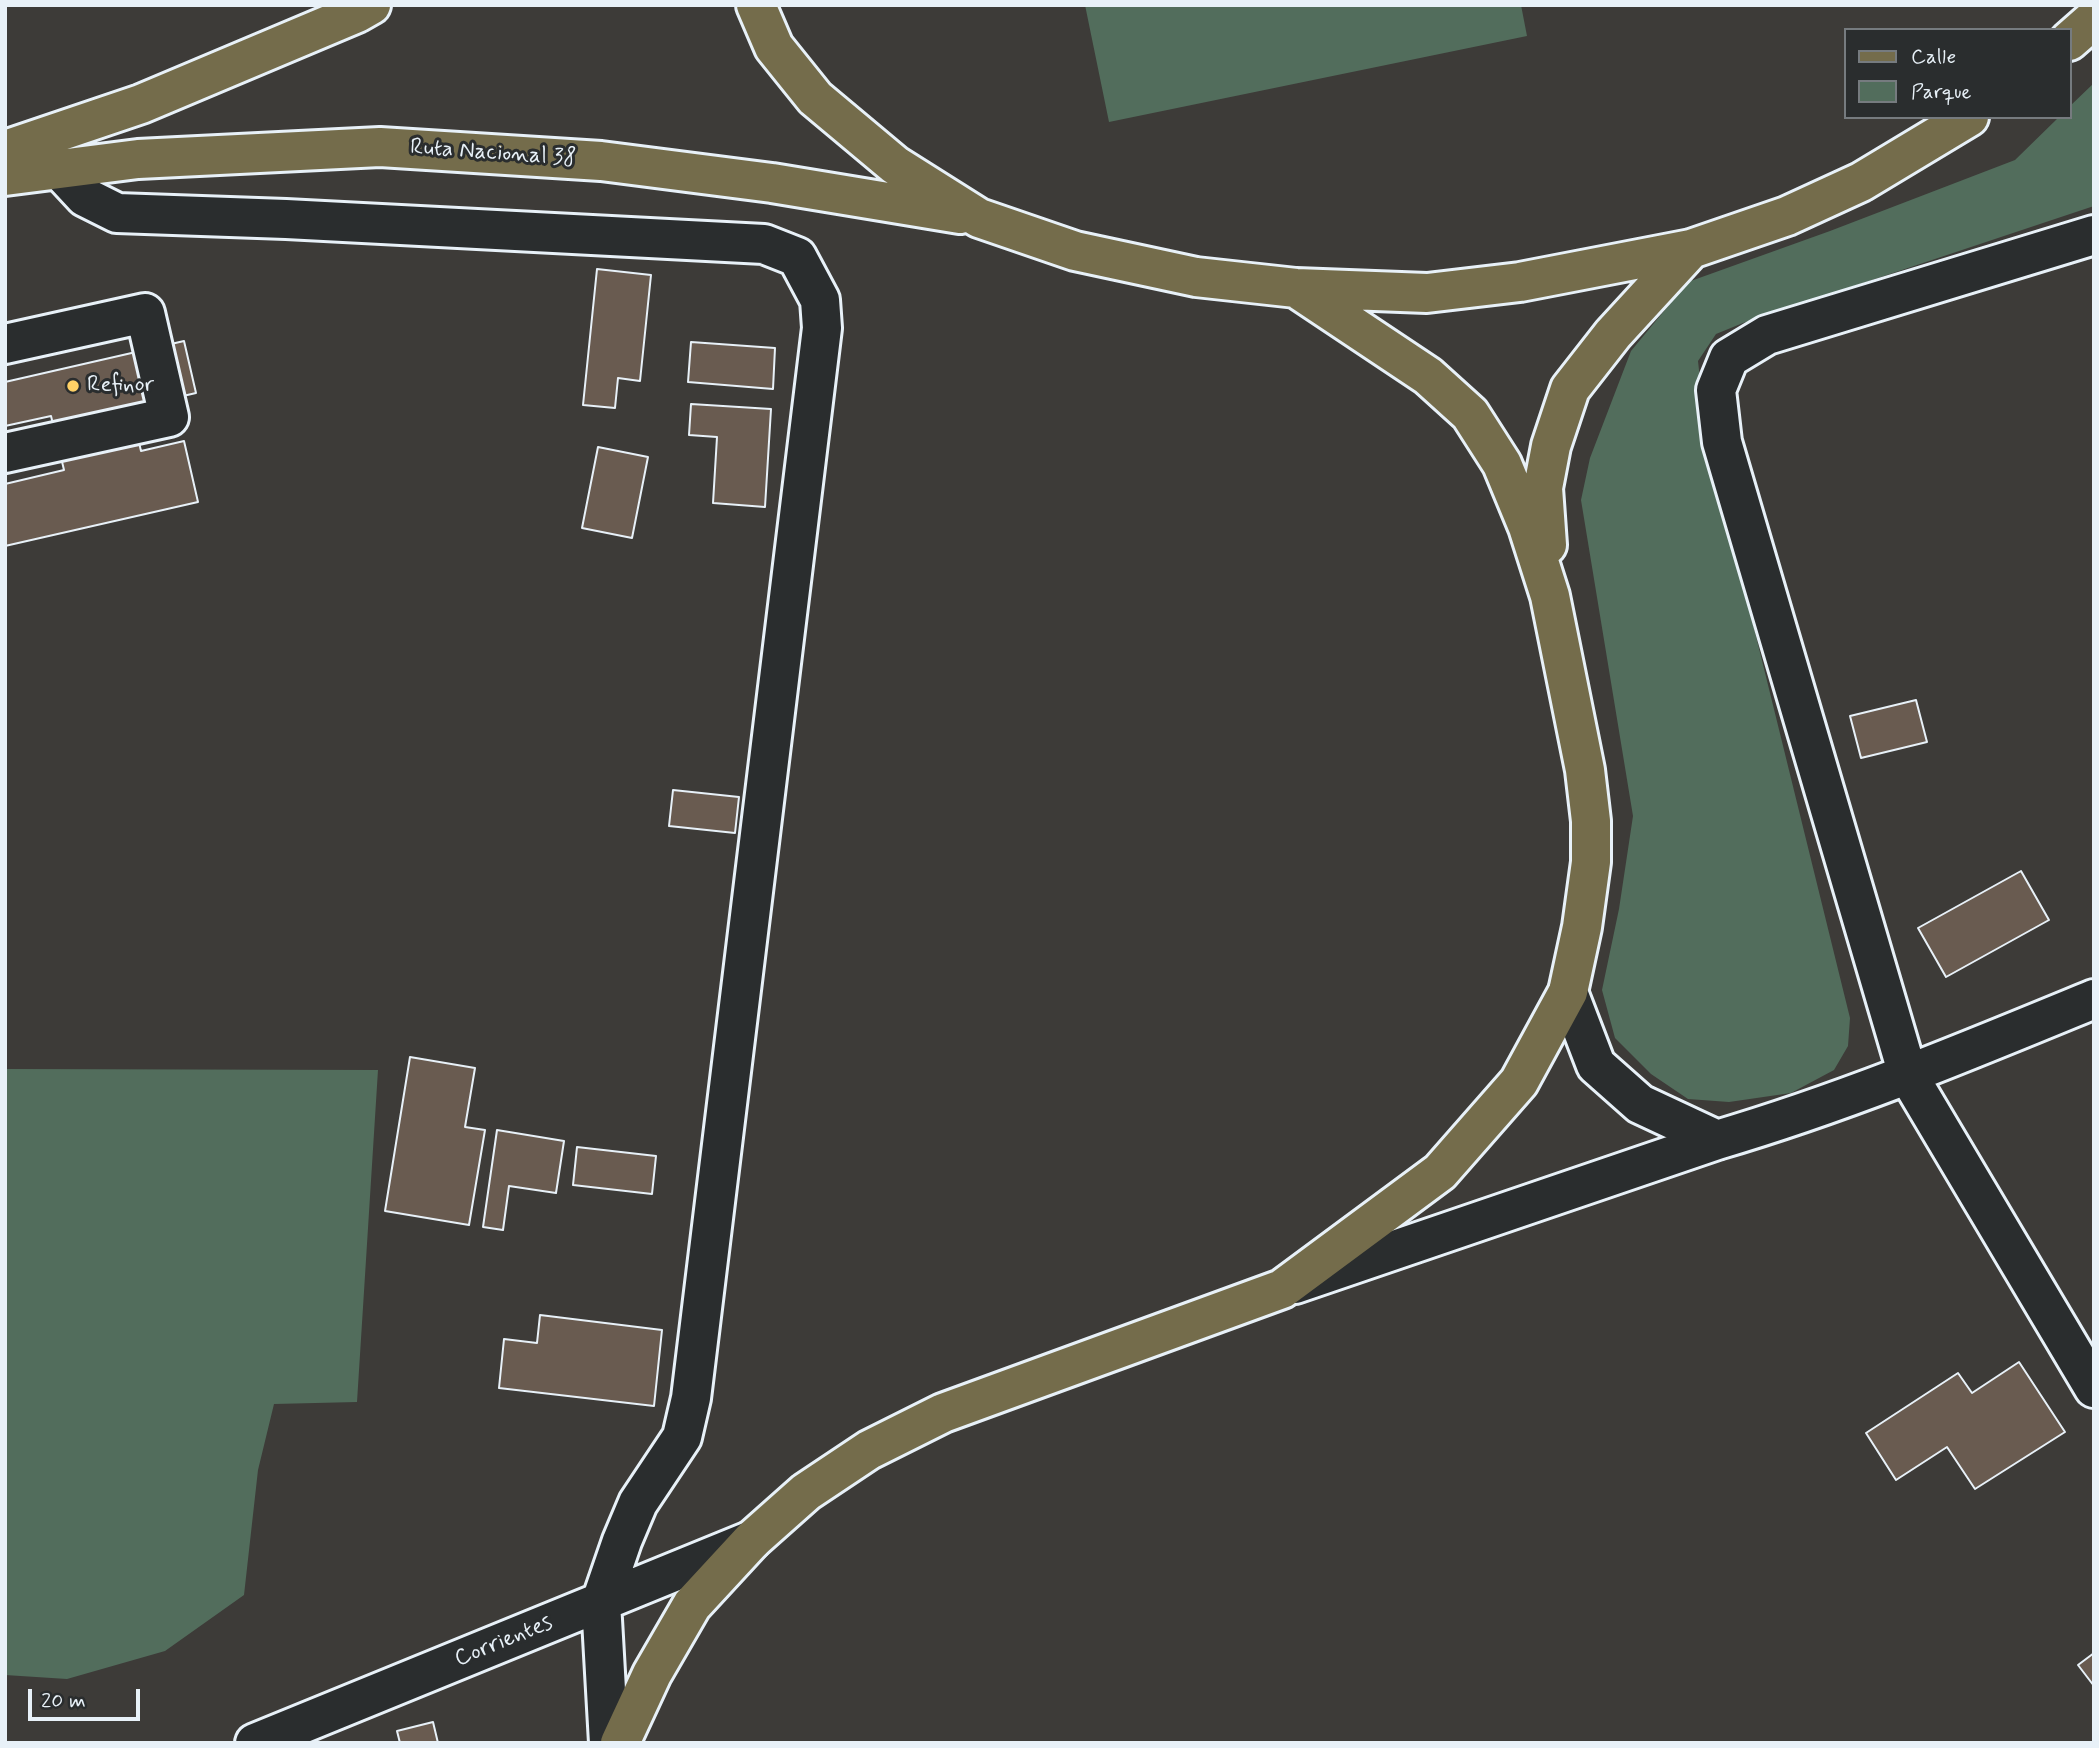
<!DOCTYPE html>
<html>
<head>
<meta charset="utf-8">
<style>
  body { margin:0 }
  #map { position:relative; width:2099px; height:1748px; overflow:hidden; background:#3d3b38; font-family:Mynerve,sans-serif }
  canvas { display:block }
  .frame { position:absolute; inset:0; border:7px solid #e8f1f8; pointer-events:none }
  .legend { position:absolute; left:1844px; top:28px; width:228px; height:91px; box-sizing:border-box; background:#2a2d2e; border:2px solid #767b7f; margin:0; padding:9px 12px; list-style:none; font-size:21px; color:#e8f1f8 }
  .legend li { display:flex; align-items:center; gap:14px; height:35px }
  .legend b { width:35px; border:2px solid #767b7f }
  .scale { position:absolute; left:28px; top:1689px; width:112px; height:32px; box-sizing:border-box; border:4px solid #e8f1f8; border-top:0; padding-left:9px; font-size:21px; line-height:24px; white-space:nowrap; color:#e8f1f8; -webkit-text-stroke:5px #2a2d2e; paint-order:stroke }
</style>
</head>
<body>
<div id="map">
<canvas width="2099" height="1748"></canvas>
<div class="frame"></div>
<ul class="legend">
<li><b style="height:9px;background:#746c4b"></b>Calle</li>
<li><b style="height:19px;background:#526d5c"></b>Parque</li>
</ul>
<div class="scale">20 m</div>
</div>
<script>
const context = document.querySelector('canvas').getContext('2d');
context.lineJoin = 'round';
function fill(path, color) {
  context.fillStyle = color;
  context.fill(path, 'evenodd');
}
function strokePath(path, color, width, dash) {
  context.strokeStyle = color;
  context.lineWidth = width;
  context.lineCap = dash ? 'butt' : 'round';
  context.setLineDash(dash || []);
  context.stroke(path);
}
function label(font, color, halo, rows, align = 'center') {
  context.font = font + ' Mynerve,sans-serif';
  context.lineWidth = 6;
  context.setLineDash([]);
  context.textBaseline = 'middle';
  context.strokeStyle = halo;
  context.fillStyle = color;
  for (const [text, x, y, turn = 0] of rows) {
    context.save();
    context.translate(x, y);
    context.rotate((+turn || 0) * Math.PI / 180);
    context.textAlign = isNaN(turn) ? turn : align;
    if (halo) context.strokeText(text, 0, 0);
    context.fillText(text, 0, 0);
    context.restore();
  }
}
const green = new Path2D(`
  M1085,5H1521L1527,36L1109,122Z
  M2094,83V206L1743,323L1716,334L1698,361L1706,433L1850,1018L1848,1046L1834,1070L1791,1093L1729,1102L1688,1099L1651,1074L1615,1038L1602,990L1619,909L1633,816L1581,500L1590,458L1631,351L1688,282L1830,231L2015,160L2059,117H2069V107Z
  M5,1069L378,1070L357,1402L274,1404L258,1470L244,1595L165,1651L67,1679L5,1675Z`);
const building = new Path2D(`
  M597,269L651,275L640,381L618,378L615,408L583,405Z
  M184,341L196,393L131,408L141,451L184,441L198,502L5,546V484L64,470L51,416L5,426V382Z
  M691,342L775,348L773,389L688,382Z
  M691,404L771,409L765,507L713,503L717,437L689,435Z
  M598,447L648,457L632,538L582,528Z
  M1916,700L1927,742L1861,758L1850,716Z
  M673,790L739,797L735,833L669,826Z
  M2021,871L2049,920L1946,977L1918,928Z
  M410,1057L475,1068L465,1127L485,1130L469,1225L385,1211Z
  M497,1130L564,1141L556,1193L509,1186L503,1230L483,1227Z
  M577,1147L656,1156L652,1194L573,1185Z
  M540,1315L662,1330L654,1406L499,1388L504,1339L537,1343Z
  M2019,1362L2065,1432L1975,1489L1947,1447L1896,1480L1866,1433L1958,1373L1972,1393Z
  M2094,1653V1686L2078,1665Z
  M433,1722L438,1743H400L397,1731Z`);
const minor = new Path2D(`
  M59,169L85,197L117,213L286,219L764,244L797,257L820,300L822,328L691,1398L682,1437L638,1503L622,1541L601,1602L609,1743
  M2094,235L1767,335L1729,358L1716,390L1722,442L1908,1075L2094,1388
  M5,344L145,313L169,417L5,453
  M1568,992L1596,1065L1640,1104L1717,1140
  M1295,1284L1717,1140C1846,1102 1970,1050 2094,999
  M255,1743L752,1540`);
const major = new Path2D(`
  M756,5L774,47L815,98L895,165L979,218L1075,251L1196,277L1296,288L1427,293L1520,282L1691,249L1787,216L1861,182L1969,117
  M2069,41L2094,19
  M5,150L141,104L357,13L371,5
  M5,176L138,159L380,147L601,161L772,183L960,214
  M1547,545L1543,488L1551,446L1570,389L1613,334L1691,249
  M620,1743L652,1674L692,1605L752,1540L806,1492L869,1450L943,1413L1282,1289L1440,1172L1519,1082L1568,992L1582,927L1591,862V821L1585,770L1550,596L1528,527L1502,464L1470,414L1428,376L1296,288`);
const markers = [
  [73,386,7,"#ffd166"]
];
const streetNames = [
  ["Ruta Nacional 38",493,154,4],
  ["Corrientes",504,1642,-22]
];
const poiNames = [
  ["Refinor",87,386]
];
fill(green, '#526d5c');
fill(building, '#695b50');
strokePath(building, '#e8f1f8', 2);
strokePath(minor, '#e8f1f8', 44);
strokePath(major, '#e8f1f8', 44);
strokePath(minor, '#2a2d2e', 38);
strokePath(major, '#746c4b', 38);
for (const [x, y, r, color] of markers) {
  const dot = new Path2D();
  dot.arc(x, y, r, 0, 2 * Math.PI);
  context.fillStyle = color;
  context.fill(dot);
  strokePath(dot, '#2a2d2e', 2.5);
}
label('23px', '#e8f1f8', '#2a2d2e', streetNames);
label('23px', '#e8f1f8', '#2a2d2e', poiNames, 'left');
</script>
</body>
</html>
